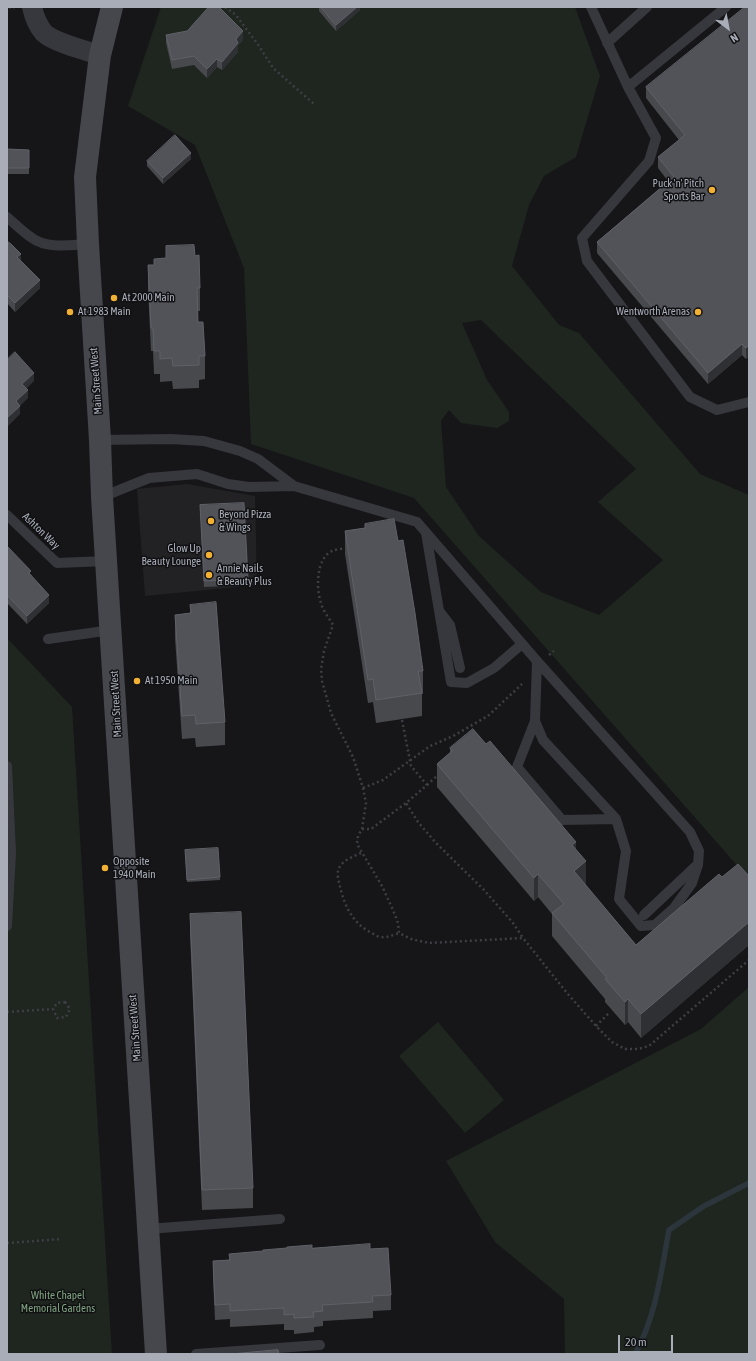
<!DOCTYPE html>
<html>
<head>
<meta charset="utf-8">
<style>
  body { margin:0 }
  #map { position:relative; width:756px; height:1361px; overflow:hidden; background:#161618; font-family:"Asap Condensed",sans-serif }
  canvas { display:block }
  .frame { position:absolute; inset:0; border:8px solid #a8adb8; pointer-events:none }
  .north { position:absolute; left:708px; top:8px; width:40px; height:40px; -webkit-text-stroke:3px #111113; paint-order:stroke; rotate:148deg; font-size:11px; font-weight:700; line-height:16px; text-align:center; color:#a8adb8 }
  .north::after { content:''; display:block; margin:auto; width:14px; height:18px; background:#a8adb8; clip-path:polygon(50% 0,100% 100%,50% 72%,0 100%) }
  .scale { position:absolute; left:618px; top:1335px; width:55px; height:18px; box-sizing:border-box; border:2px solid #a8adb8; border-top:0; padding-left:5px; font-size:12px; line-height:14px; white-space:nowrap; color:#a8adb8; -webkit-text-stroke:3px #111113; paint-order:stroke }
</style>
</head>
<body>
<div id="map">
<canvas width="756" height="1361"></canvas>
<div class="frame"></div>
<div class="north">N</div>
<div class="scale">20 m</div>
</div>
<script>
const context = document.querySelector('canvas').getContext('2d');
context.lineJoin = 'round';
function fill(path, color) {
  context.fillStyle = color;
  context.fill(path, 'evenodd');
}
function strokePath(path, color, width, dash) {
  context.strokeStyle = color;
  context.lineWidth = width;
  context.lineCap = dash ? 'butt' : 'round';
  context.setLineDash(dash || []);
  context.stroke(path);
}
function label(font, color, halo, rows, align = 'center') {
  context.font = font + ' "Asap Condensed",sans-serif';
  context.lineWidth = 3;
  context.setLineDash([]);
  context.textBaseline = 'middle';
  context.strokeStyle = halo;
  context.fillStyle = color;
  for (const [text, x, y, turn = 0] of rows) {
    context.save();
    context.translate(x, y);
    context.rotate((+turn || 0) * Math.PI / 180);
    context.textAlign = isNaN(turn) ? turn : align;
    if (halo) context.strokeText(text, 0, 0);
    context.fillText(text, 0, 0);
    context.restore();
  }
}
const built = new Path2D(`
  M187,484L255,496L257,585L145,596L137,489Z`);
const green = new Path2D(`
  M161,7H575L600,76L576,157L544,176L529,205L512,266L559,325L579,333L700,474L749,495V879L414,498L251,444L244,268L195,145L128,106ZM481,320L636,469L598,502L663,560L599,615L541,592L479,536L446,487L441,421L449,410L461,423L497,428L509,421V412L487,380L462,323Z
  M7,638L72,707L112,1354H7Z
  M749,987V1354H565L564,1299L495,1242L446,1161L701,1029Z
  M438,1022L504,1100L465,1133L399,1056Z`);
const stream = new Path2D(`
  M635,1354C656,1317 661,1272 669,1230L704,1206L749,1183`);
const path = new Path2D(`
  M9,7L14,9
  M225,7L236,15L259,46L273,68L314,104
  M347,548C342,549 336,549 332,551C316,558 316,589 321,603C323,611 329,618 333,625L324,651L321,669L322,681L331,713L353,757L363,788L366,803L362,829L358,836L357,844L382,886L393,910L398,923L399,933L411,939L429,943L523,938L567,993L596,1026L612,1042L625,1049H638L649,1046L749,960
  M549,655L554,651
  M402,720L411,766L427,785L406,803L418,822L436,843L484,890L513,923L523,938
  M427,785L438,775
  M363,788L383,780L430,746L453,736L488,716L522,684
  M362,829H371L406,803
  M361,853C354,856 343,860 339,868C336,874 339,881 340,887C345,907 353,924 372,933C375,935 378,937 381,937C387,938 393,935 399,933
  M65,1002L70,1009L66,1017L57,1018L53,1009L57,1003Z
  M7,1012L53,1009
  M596,1026L610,1012
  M7,1243L62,1239`);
const lane = new Path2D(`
  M591,7L628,87L656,138L649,161L582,238L587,261L690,397L717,410L749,402
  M607,43L647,7
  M628,87L726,7
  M7,217C15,224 23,232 32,238C47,249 70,245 88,244
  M100,440L171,439L204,441L240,451L258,459L294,486
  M102,497L149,478L197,474L228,484L249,487L294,486L417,522L537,661L690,832L699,851L698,865L692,883L674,908L655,925L641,926L619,899L626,851L616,819L543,740L535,721L537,661
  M7,515L57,563L107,561
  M426,533L451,682L467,683L494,668L522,644
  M440,612L450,625L460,668
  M48,639L111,630
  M535,721L517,767L562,820L616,819
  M7,766L11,853L7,926
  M644,915L696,866
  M148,1229L280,1219
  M196,1354L320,1345`);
const street = new Path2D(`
  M32,7C34,16 38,26 44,33C53,42 87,51 100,55`);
const secondary = new Path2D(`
  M112,7L100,55L85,177L88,244L100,440L102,497L156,1354`);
const wall = new Path2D(`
  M319,7H360V10L336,31L319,11Z
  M749,7V357L746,359L742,355L708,384L597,253V242L668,181L658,168V157L679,140L646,98V87Z
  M166,35L243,40L238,45V52L222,70L217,67L207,78L194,65L172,69L166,43Z
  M7,149L29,150V174H7Z
  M191,159L163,184L147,166V161Z
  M7,241L40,288L15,312L7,303Z
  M166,246L195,256L200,288V311H198V322L205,356V379L199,380V388L173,389L172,381L160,382V374H154L153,351H151L148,288V265H154L166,258Z
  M200,505L248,579V585L204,587Z
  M365,524L398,541L423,671V694H422V716L376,723L373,702L368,703L345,554V531L365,528Z
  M7,546L31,575L49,603L27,624L7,603Z
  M190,605L225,722V745L196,747L195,738L182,739L175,638V615L190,613Z
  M450,748L576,850L586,884L585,885L636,945L722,877L749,876V945L641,1038L628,1022L625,1025L605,1002V999L552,936V914L538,897L534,901L437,787V764L450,753Z
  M185,853L220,877V880L187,882Z
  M190,914L253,1188V1208L202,1210L190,934Z
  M312,1248L370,1249L391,1295V1310L373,1311V1318L323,1321V1326L314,1327V1332L294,1334V1330H284V1324L230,1327V1319L215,1320L213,1276V1261L229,1260V1254Z`);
const shadedWall = new Path2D(`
  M357,7H360V10L336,31V25Z
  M243,31V40L238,45V52L222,70V62L236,39Z
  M217,59V67L207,78V69Z
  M191,153V159L163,184V178Z
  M21,254V262L17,257Z
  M40,280V288L15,312V303Z
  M742,344V355L708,384V373Z
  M749,345V357L746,359V348Z
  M34,373V381L22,393V384Z
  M28,390V398L16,410V401Z
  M20,406V414L7,427V418Z
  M49,595V603L27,624V616Z
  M576,842V865L572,845Z
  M586,861V884L574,894V871Z
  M538,874V897L534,901V878Z
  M749,922V945L641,1038V1014Z
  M628,999V1022L625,1025V1002Z`);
const building = new Path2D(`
  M209,7H218L220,8L243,31L236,39L238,43L222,62L217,59L207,69L194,56L172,60L166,35L187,31Z
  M321,7H357L336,25Z
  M745,7H749V345L746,348L742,344L708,373L597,242L674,177L658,157L685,135L646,87Z
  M175,135L191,153L163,178L147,161Z
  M7,149L29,150V168H7Z
  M7,241L11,244L21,254L17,257L40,280L15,303L7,295Z
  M194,245L195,256L199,255L200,288H197L198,322H203L205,356H199V365L173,366L172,358L160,359V351H154L153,328H151L148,265H154V259L166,258V246Z
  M15,352L34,373L22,384L28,390L16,401L20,406L7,418V360Z
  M244,503L248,579L204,581L200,505Z
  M394,519L398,541L403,540L415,613L423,671H418L422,693L376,700L373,679L368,680L345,531L365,528V524Z
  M7,546L31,571L29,573L49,595L27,616L7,595V592L8,591L7,589Z
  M216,602L225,722L196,724L195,715L182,716L175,615L191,613L190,605Z
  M473,729L486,744L490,741L576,842L572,845L586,861L574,871L636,945L719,874L722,877L738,864L749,876V922L641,1014L628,999L625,1002L605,979L607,978L552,913L564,904L538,874L534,878L437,764L452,751L450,748Z
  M218,848L220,877L187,880L185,850Z
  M241,912L253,1188L202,1190L190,914Z
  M370,1244V1249L388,1248L391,1295L372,1296L373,1302L322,1305L323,1311L313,1312L314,1317L294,1318V1314L284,1315V1308L230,1311V1304L215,1305L213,1261L230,1260L229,1254L263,1251V1250L287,1248V1247L312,1245V1248Z
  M278,1350L279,1354H232Z`);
const markers = [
  [712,190,4,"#f2b134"],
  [114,298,4,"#f2b134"],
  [70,312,4,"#f2b134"],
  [698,312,4,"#f2b134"],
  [211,521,4,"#f2b134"],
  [209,555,4,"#f2b134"],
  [209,575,4,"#f2b134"],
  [137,681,4,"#f2b134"],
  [105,868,4,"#f2b134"]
];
const poiNames = [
  ["Puck 'n' Pitch",704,184,"right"],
  ["Sports Bar",704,197,"right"],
  ["At 2000 Main",122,298],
  ["At 1983 Main",78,312],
  ["Wentworth Arenas",690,312,"right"],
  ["Beyond Pizza",219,515],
  ["& Wings",219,528],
  ["Glow Up",201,549,"right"],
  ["Beauty Lounge",201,562,"right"],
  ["Annie Nails",217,569],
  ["& Beauty Plus",217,582],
  ["At 1950 Main",145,681],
  ["Opposite",113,862],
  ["1940 Main",113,875]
];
const streetNames = [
  ["Main Street West",96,381,-94],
  ["Ashton Way",41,531,44],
  ["Main Street West",116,704,-93],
  ["Main Street West",135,1028,-94]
];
const parkNames = [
  ["White Chapel",58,1296],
  ["Memorial Gardens",58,1309]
];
fill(built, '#222225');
fill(green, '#1e261f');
strokePath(stream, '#2c353c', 5.5);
strokePath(path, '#3d3f44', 2.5, [2, 3]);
strokePath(lane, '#37383d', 10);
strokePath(street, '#37383d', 20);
strokePath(secondary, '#45474d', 22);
fill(wall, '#47494d');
fill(shadedWall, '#2f3033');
fill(building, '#525359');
strokePath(building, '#5f6168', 1);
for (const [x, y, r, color] of markers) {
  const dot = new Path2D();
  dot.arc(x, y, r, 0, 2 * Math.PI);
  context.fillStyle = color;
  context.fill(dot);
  strokePath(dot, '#111113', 1.5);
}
label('11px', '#a8adb8', '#111113', poiNames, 'left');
label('11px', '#a8adb8', '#111113', streetNames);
label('11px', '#7fa381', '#111113', parkNames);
</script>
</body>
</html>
